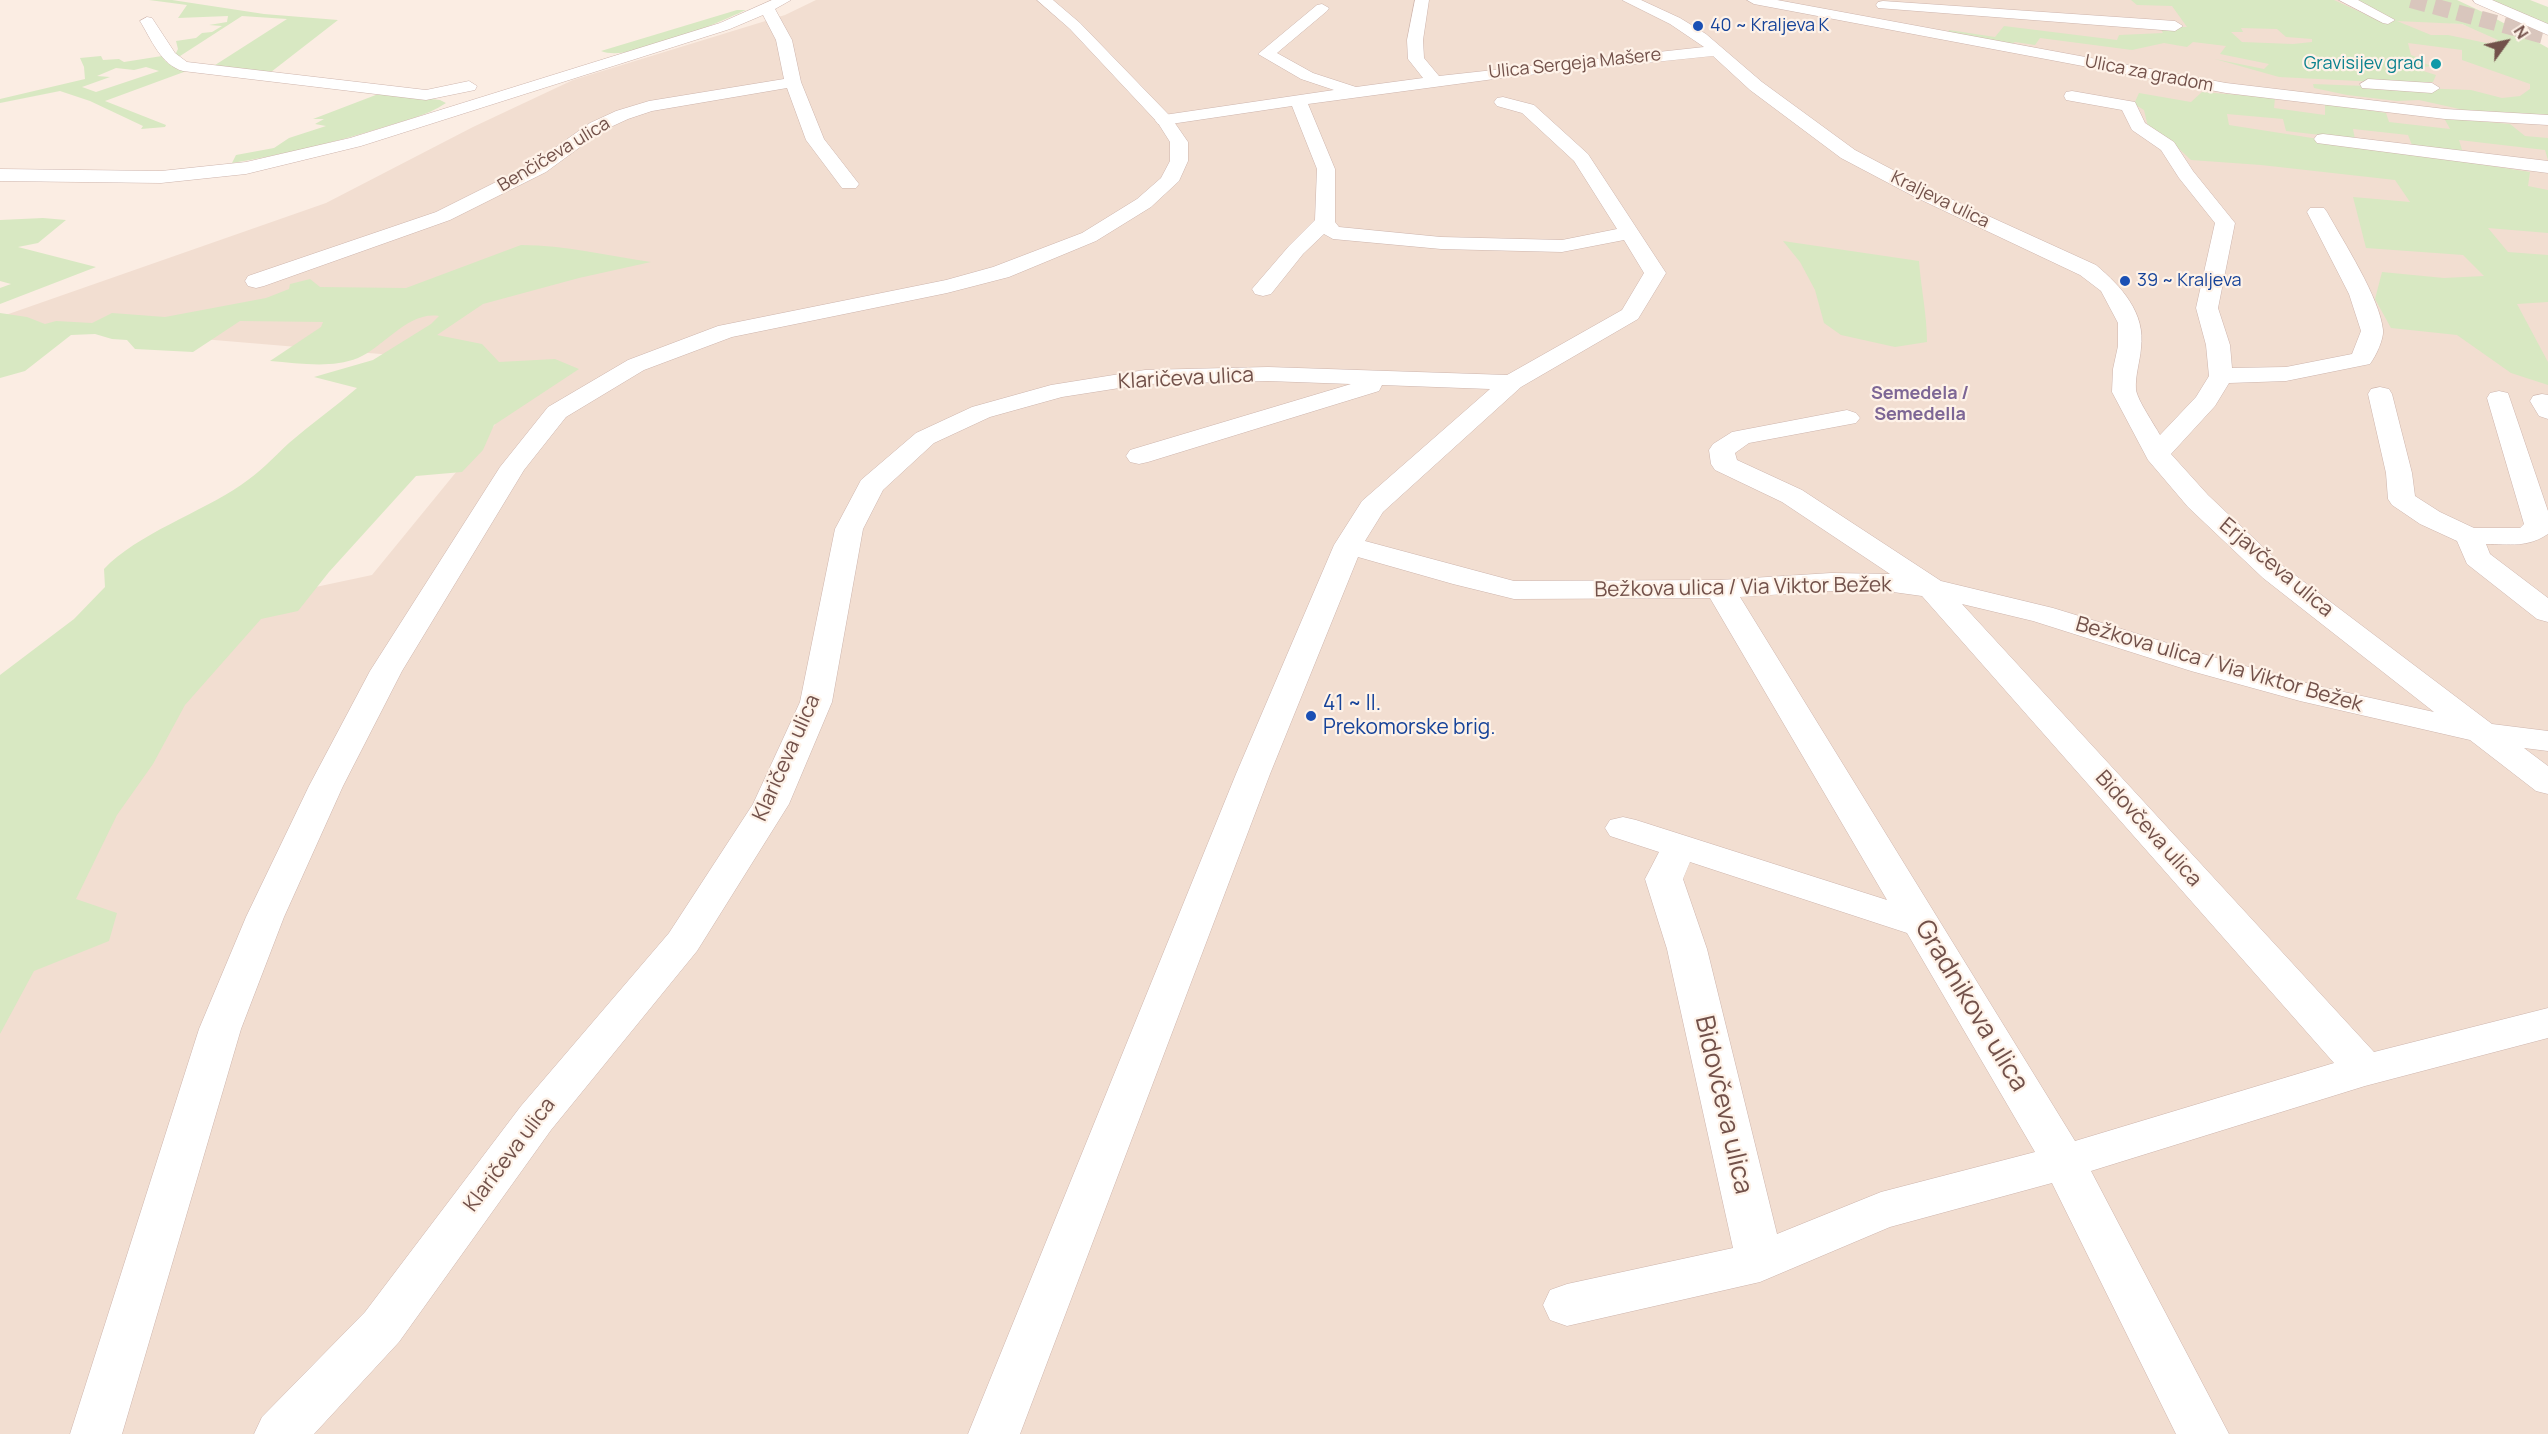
<!DOCTYPE html>
<html>
<head>
<meta charset="utf-8">
<style>
  body { margin:0 }
  #map { position:relative; width:2548px; height:1434px; overflow:hidden; background:#fbede3; font-family:Manrope,sans-serif }
  canvas { display:block }
  .north { position:absolute; left:2476px; top:12px; width:60px; height:60px; -webkit-text-stroke:4px #fef2e8; paint-order:stroke; rotate:57deg; font-size:16px; font-weight:700; line-height:24px; text-align:center; color:#72514a }
  .north::after { content:''; display:block; margin:auto; width:21px; height:27px; background:#72514a; clip-path:polygon(50% 0,100% 100%,50% 72%,0 100%) }
</style>
</head>
<body>
<div id="map">
<canvas width="2548" height="1434"></canvas>
<div class="north">N</div>
</div>
<script>
const context = document.querySelector('canvas').getContext('2d');
context.lineJoin = 'round';
function fill(path, color) {
  context.fillStyle = color;
  context.fill(path, 'evenodd');
}
function strokePath(path, color, width, dash) {
  context.strokeStyle = color;
  context.lineWidth = width;
  context.lineCap = dash ? 'butt' : 'round';
  context.setLineDash(dash || []);
  context.stroke(path);
}
function label(font, color, halo, rows, align = 'center') {
  context.font = font + ' Manrope,sans-serif';
  context.lineWidth = 4.5;
  context.setLineDash([]);
  context.textBaseline = 'middle';
  context.strokeStyle = halo;
  context.fillStyle = color;
  for (const [text, x, y, turn = 0] of rows) {
    context.save();
    context.translate(x, y);
    context.rotate((+turn || 0) * Math.PI / 180);
    context.textAlign = isNaN(turn) ? turn : align;
    if (halo) context.strokeText(text, 0, 0);
    context.fillText(text, 0, 0);
    context.restore();
  }
}
const residential = new Path2D(`
  M816,0H2351L2437,22L2462,24L2548,57V1434H0V1014L130,773L264,598L372,575L515,400L559,369L0,322V317L326,203L473,127L573,80L785,15Z`);
const green = new Path2D(`
  M149,0H172L264,14L338,20L271,72L212,67L287,19L242,16L177,58L175,55L178,49L176,41L196,38L202,33L212,32L222,26L209,25L227,22L228,16L178,18L187,5Z
  M2131,0H2334L2380,21H2393L2351,0H2457L2491,16L2548,48V115L2464,110L2419,100L2397,101L2347,95L2314,88L2313,84L2471,90L2502,98L2520,96L2530,89V84L2462,60V50L2408,43L2411,55L2422,59L2415,60L2432,66L2414,68L2436,75L2433,82H2377L2279,77L2215,59L2264,69L2269,64L2220,54L2226,46L2193,42L2187,47L2164,43L2132,50L2040,38L2035,45L2015,42L2008,46L1948,34L1949,30L1995,37L2004,26L2117,40L2119,35L2163,33L2160,27H2187L2172,6L2137,5ZM2397,21L2462,24L2498,40L2491,44L2448,35H2431ZM2241,28L2277,29L2286,37L2312,39V42L2293,44L2242,42L2231,32H2243Z
  M2490,0H2530L2548,7V27Z
  M737,10H746C717,23 630,63 601,51Z
  M101,56L103,60L119,59L124,62L162,56C167,67 181,68 192,69L105,101L166,125L165,127L141,129L143,126L90,101L60,91L0,103V99L85,79L84,67L80,58ZM146,67L159,71L96,92L82,87L110,77L97,76L116,68L134,70Z
  M2202,92L2275,98L2274,108L2325,115V103L2386,113L2389,122L2450,129L2444,118L2510,124L2525,136L2548,138V160L2545,150L2459,140L2463,153L2412,145L2408,135L2353,129L2355,139L2286,131L2283,119L2227,114L2229,125L2530,172L2528,186L2548,190V233L2488,228L2508,252L2548,255V302L2517,304L2548,362V385L2511,373L2457,335L2391,328L2375,299L2382,272L2444,278L2484,276L2463,255L2366,248L2353,197L2410,202L2395,180L2261,165L2191,160L2175,145L2148,127L2144,110L2134,104L2139,93L2191,102Z
  M381,93L440,100L446,103C427,116 402,121 381,128C332,143 283,155 232,163L236,155L274,148L289,138L326,126L315,124L324,119H313Z
  M43,218L66,220L38,243L18,247L96,267L0,304V288L11,284L0,281V220Z
  M1783,241L1919,261C1921,288 1927,315 1927,342L1895,347L1841,335L1824,323L1815,290L1800,262Z
  M521,245C565,245 608,256 651,262L579,278L483,304L437,335L482,344L499,362L555,359L579,369L494,425L483,450L462,472L416,476L329,572L298,611L261,619L185,705L153,764L117,815L76,899L117,913L109,941L34,971L0,1034V675L74,619L105,587L104,569C137,534 200,513 241,485C259,473 273,458 289,443C311,424 335,407 357,388L314,377L373,360L431,324L439,316C408,311 384,347 358,358C330,369 299,363 270,361L321,327L323,322L240,321L193,352L135,349L127,340L112,339L95,334L71,335L25,371L0,378V313L27,317L45,324L56,321L92,323L112,313L165,317L266,298L289,289L290,284L310,279L320,287L406,288Z`);
const trunkTunnel = new Path2D(`
  M2411,0L2548,37`);
const minor = new Path2D(`
  M772,0H791L775,9L792,40L801,82L824,139L859,184L856,188H842L806,140L787,88L652,111L628,119L602,131L546,172L450,220L264,286L256,288L248,286L245,281L248,276L436,212L532,164L590,123L616,111L649,101L784,79L776,40L763,15L730,29L361,146L246,174L161,183L0,181V169L161,171L246,162L350,138L720,23Z
  M1415,0H1429L1423,40L1424,58L1439,76L1704,47L1670,24L1622,0H1641L1680,18L1706,34L1762,82L1855,150L1929,189L2096,265C2121,286 2146,313 2141,348C2140,362 2135,375 2136,390C2138,401 2154,424 2160,435L2196,397L2209,376L2206,345L2196,308L2215,223L2179,178L2161,150L2132,130L2122,110L2066,100L2064,96L2066,92L2072,91L2135,102L2145,123L2174,142L2193,171L2235,223L2218,308L2230,345L2232,368L2286,367L2352,354L2361,331L2349,294L2307,212L2310,208H2324L2327,212C2343,241 2380,298 2383,330C2384,339 2376,356 2370,364L2286,381L2229,383L2215,406L2171,454L2208,495L2283,566L2492,724L2548,731V751L2524,748L2548,766V794L2536,791L2470,740L2300,701L2191,671L2033,621L1962,604L2374,1052L2548,1008V1038L2365,1086L2091,1171L2229,1434H2176L2052,1183L1890,1227L1760,1282L1567,1326L1550,1320L1543,1305L1550,1290L1567,1284L1733,1248L1667,949L1645,879L1659,852L1610,836L1605,828L1610,820L1623,817L1636,820L1887,900L1710,598L1514,599L1453,584L1358,557L1270,774L1020,1434H968L1236,774L1334,545L1362,501L1490,389L1382,385L1379,391L1148,462L1139,464L1130,462L1126,456L1130,450L1351,384L1268,381L1145,384L1062,397L990,417L934,443L883,490L863,529L832,702L789,804L697,951L551,1130L399,1342L314,1434H254L262,1417L365,1312L521,1106L669,933L753,804L800,702L835,529L861,480L916,433L972,407L1051,385L1145,370L1268,367L1507,375L1622,310L1644,273L1624,240L1562,252L1441,249L1333,239L1324,234L1303,254L1271,294L1263,296L1255,294L1252,289L1289,246L1315,220L1317,169L1292,106L1164,125L1158,124L1155,120L1158,116L1164,115L1334,90L1301,79L1258,54L1317,5L1322,4L1329,8L1327,11L1277,53L1313,73L1356,87L1423,78L1408,59L1407,40ZM1713,56L1750,90L1841,158L1915,197L2080,275L2101,291L2118,323V346L2113,369L2112,392L2148,460L2188,507L2263,578L2434,712L2317,686L2213,657L2053,608L1941,581L1802,490L1737,460L1735,453L1749,443L1856,423L1860,418L1856,413L1847,410L1732,432L1713,444L1709,450L1711,464L1715,470L1782,502L1890,574L1831,573L1720,580L1514,581L1365,541L1383,512L1521,387L1638,319L1666,273L1588,154L1534,105L1503,97L1497,98L1494,102L1497,106L1522,113L1574,161L1617,229L1562,240L1441,237L1339,227L1335,222V169L1308,104L1509,77ZM1831,591H1886L1922,596L2334,1063L2075,1141L1740,597ZM1690,862L1907,933L2035,1152L1881,1192L1777,1234L1707,949L1683,879Z
  M1747,0H1777L2226,83L2445,109L2548,115V125L2445,119L2226,93L1754,4Z
  M2339,0H2358L2395,20L2388,24L2383,23Z
  M1883,1L2175,21L2183,26L2175,31L1878,8L1876,5L1878,2Z
  M147,17L152,18L175,53L187,62L426,90L469,81L477,86L475,90L426,100L183,71C161,65 151,39 140,21Z
  M2368,79L2432,83L2440,88L2432,93L2362,88L2360,84Z
  M2323,134L2548,161V173L2317,143L2314,139L2317,135Z
  M2380,387L2389,389L2392,394L2412,473L2415,496L2440,512L2474,528H2520L2524,524L2487,398L2490,393L2499,391L2508,393L2548,511V534C2527,548 2510,544 2486,544L2490,554L2548,598V622L2537,619L2467,564L2457,541L2420,524L2392,505L2388,499L2386,473L2368,394L2371,389Z
  M2542,394L2548,395V419L2539,416L2530,401L2533,396Z`);
const tertiary = new Path2D(`
  M1037,0H1053L1080,23L1170,116L1188,142V161L1179,181L1151,207L1096,241L1009,277L947,293L732,337L644,370L566,417L524,470L402,671L343,786L284,917L241,1029L122,1434H70L199,1029L246,917L309,786L370,671L500,467L548,407L628,360L718,326L946,280L993,267L1082,233L1137,199L1161,178L1170,161V142L1158,123L1070,29Z
  M2473,0H2492L2548,24V35L2475,3Z`);
const markers = [
  [1698,26,6,"#1a4fb4"],
  [2436,64,6,"#0f9aa8"],
  [2125,281,6,"#1a4fb4"],
  [1311,716,6,"#1a4fb4"]
];
const farTransitnames = [
  ["40 ~ Kraljeva K",1710,26],
  ["39 ~ Kraljeva",2137,281]
];
const farStreetnames = [
  ["Ulica Sergeja Mašere",1575,64,-6],
  ["Ulica za gradom",2149,74,11],
  ["Benčičeva ulica",554,155,-31],
  ["Kraljeva ulica",1940,200,26]
];
const farCulturenames = [
  ["Gravisijev grad",2424,64]
];
const farNeighbourhoodnames = [
  ["Semedela /",1920,394],
  ["Semedella",1920,415]
];
const streetNames = [
  ["Klaričeva ulica",1186,379,-3],
  ["Erjavčeva ulica",2276,568,40],
  ["Bežkova ulica / Via Viktor Bežek",1743,588,-1],
  ["Bežkova ulica / Via Viktor Bežek",2219,665,16],
  ["Klaričeva ulica",787,758,-66],
  ["Bidovčeva ulica",2148,829,48],
  ["Klaričeva ulica",510,1155,-53]
];
const transitNames = [
  ["41 ~ II.",1323,704],
  ["Prekomorske brig.",1323,728]
];
const nearStreetnames = [
  ["Gradnikova ulica",1971,1006,59],
  ["Bidovčeva ulica",1723,1105,77]
];
fill(residential, '#f2ded1');
fill(green, '#d8e8c2');
strokePath(trunkTunnel, '#d9c6bd', 16, [16, 8]);
strokePath(minor, '#ceb5ad', 1);
strokePath(tertiary, '#ceb5ad', 1);
fill(minor, '#fff');
fill(tertiary, '#fff');
for (const [x, y, r, color] of markers) {
  const dot = new Path2D();
  dot.arc(x, y, r, 0, 2 * Math.PI);
  context.fillStyle = color;
  context.fill(dot);
  strokePath(dot, '#fef2e8', 2);
}
label('18px', '#164399', '#fef2e8', farTransitnames, 'left');
label('18px', '#72514a', '#fef2e8', farStreetnames);
label('18px', '#0d838f', '#fef2e8', farCulturenames, 'right');
label('bold 18px', '#7d6695', '#fef2e8', farNeighbourhoodnames);
label('21px', '#72514a', '#fef2e8', streetNames);
label('21px', '#164399', '#fef2e8', transitNames, 'left');
label('26px', '#72514a', '#fef2e8', nearStreetnames);
</script>
</body>
</html>
